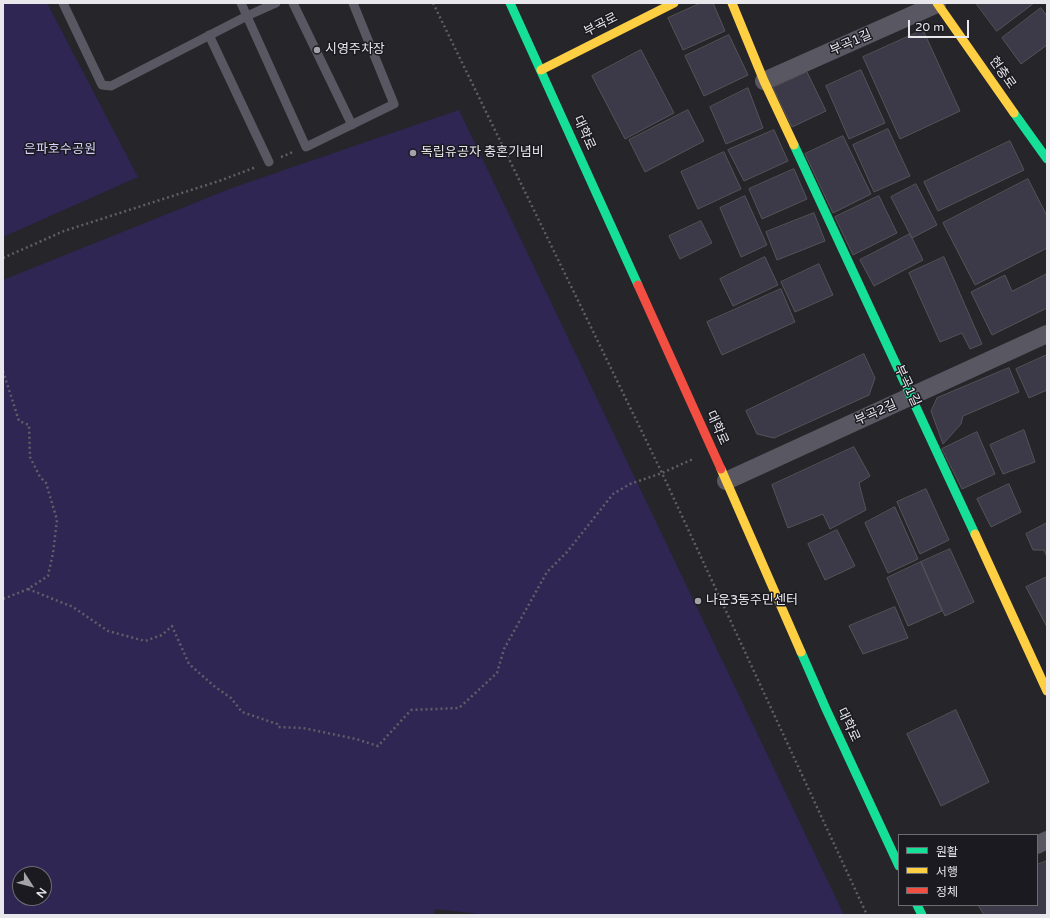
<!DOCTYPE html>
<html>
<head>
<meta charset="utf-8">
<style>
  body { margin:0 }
  #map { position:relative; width:1050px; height:918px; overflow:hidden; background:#25252a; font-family:"Varela Round","Noto Sans KR",sans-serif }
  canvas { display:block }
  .frame { position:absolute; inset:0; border:4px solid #e7e7ec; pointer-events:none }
  .legend { position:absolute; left:898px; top:834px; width:140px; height:72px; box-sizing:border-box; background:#1b1a21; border:1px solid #6d6c72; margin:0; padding:5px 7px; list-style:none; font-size:12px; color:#e7e7ec }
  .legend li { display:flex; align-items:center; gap:8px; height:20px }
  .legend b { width:20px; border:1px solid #6d6c72 }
  .north { position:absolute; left:12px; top:866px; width:40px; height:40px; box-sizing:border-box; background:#1b1a21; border:1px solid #6d6c72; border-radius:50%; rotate:126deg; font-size:11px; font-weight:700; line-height:16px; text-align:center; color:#e7e7ec }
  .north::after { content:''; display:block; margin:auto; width:14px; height:18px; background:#a3a3a8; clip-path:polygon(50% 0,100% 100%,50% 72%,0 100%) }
  .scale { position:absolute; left:908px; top:20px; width:61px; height:18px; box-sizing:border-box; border:2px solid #e7e7ec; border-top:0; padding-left:5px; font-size:12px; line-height:14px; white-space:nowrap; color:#e7e7ec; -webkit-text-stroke:3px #1b1a21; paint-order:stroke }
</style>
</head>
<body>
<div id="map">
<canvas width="1050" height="918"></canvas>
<div class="frame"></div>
<ul class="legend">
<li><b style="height:5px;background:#16e098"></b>원활</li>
<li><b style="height:5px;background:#ffcf43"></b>서행</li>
<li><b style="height:5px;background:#f24e42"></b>정체</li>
</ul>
<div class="north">N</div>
<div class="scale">20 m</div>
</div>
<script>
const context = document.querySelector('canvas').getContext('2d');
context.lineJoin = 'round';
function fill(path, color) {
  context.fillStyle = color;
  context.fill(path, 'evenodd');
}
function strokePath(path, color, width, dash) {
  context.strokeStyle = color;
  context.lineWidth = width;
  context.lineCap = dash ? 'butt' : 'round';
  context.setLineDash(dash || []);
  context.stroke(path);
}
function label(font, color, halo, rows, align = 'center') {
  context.font = font + ' "Varela Round","Noto Sans KR",sans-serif';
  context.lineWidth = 3;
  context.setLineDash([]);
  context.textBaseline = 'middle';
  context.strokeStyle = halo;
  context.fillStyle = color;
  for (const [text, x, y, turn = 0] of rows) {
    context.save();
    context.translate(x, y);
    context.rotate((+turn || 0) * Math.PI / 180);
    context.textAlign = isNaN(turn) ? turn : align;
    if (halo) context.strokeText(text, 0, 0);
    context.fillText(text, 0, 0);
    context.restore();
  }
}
const green = new Path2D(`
  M3,3H47L138,177L3,237Z
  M459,110L844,915H488L435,909L434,915H3V280L232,188ZM20,874H44V898H20Z`);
const building = new Path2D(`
  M701,3H713L725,31L683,50L668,18Z
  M976,3H1034L997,31Z
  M1041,8L1047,16V45L1021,64L1002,38Z
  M923,30L960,111L900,139L863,57Z
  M729,35L748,75L704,96L685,56Z
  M641,50L674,113L625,139L592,76Z
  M861,70L885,123L849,139L826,86Z
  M807,72L826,111L792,127L773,88Z
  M748,88L763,128L726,144L710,107Z
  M688,110L704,141L645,172L629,140Z
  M888,129L910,176L874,192L853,145Z
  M774,130L788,161L744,181L728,150Z
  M843,136L871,194L833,213L805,154Z
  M1010,141L1024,170L938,211L924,182Z
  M724,152L741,189L698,209L681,172Z
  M794,169L807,199L762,219L749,189Z
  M1028,179L1047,216V248L975,285L943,223Z
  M916,184L937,225L912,238L891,197Z
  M745,196L767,245L741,257L720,208Z
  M879,196L897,233L853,255L835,217Z
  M814,213L825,241L777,260L766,232Z
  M701,221L712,243L680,259L669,236Z
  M910,234L923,260L874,286L860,260Z
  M765,257L778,285L733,306L720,279Z
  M944,257L982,344L970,349L962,333L940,342L909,273Z
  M819,264L833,295L795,312L781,282Z
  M1047,274V308L992,335L971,292L1005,275L1012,291Z
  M781,289L795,322L722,355L707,322Z
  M864,354L875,378L869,395L774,438L757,434L746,411Z
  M1047,355V390L1029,398L1016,369Z
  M1009,368L1019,392L963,416L961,424L943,444L931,411L937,398Z
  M1024,430L1035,462L1003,474L990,445Z
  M977,432L995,474L962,489L942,449Z
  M854,447L870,476L859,483L866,510L830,529L823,514L788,528L772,485Z
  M1009,484L1021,512L991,527L977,499Z
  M926,489L949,540L920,554L897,502Z
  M895,507L918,559L888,573L865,523Z
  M1047,523V557L1044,550H1033L1026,534Z
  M837,530L855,566L825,580L808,544Z
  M950,549L974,602L945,616L921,562Z
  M921,562L942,611L908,626L887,578Z
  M1047,577V627L1026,587Z
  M895,607L908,638L863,654L849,626Z
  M956,710L989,782L941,806L907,734Z
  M1047,861V915H984L978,905H1037V865Z`);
const path = new Path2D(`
  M433,3L662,473L867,915
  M281,157L293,152
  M3,258L64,231L222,180L256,167
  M3,371L19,421L29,425L30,457L40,477L46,483L57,520L53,553L48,576L28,589L3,599
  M28,589L73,607L108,631L145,641L162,635L172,626L189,664L214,686L231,698L242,712L277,724L278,727L303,728L356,739L378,746L411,710L459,708L497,673L504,649L547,572L567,552L613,494L630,484L662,473L693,459`);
const lane = new Path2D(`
  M63,3L102,85L111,86L247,16L276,3
  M241,3L306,147L394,104L353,3
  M293,3L352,125
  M209,35L269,162`);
const street = new Path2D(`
  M764,81L937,4
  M726,481L1047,334
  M1037,845L1047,840`);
const fast = new Path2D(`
  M510,3L638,285
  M1014,113L1047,159
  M794,145L975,534
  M801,652L826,709L899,866
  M917,905L922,915`);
const slow = new Path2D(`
  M732,3L764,81L794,145
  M937,3L1014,113
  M541,70L674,3
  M721,469L801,652
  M975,534L1047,691`);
const jam = new Path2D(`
  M638,285L721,469`);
const markers = [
  [317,50,4,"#a3a3a8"],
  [413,153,4,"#a3a3a8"],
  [698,601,4,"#a3a3a8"]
];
const streetNames = [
  ["부곡로",601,25,-27],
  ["부곡1길",851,43,-24],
  ["현충로",1002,73,55],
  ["대학로",584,133,66],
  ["부곡1길",907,386,65],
  ["부곡2길",876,413,-24],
  ["대학로",717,428,66],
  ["대학로",848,725,65]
];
const poiNames = [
  ["시영주차장",325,50],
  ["독립유공자 충혼기념비",421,153],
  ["나운3동주민센터",706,601]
];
const parkNames = [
  ["은파호수공원",60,150]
];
fill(green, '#2f2654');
fill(building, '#3c3949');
strokePath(building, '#545458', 1);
strokePath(path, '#605f66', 2.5, [2, 3]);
strokePath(lane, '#595762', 9);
strokePath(street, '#595762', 18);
strokePath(fast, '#16e098', 9);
strokePath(slow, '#ffcf43', 9);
strokePath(jam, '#f24e42', 9);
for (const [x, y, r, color] of markers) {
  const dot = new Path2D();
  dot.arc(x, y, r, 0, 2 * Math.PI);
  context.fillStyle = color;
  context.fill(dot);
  strokePath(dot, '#1b1a21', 1.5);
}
label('13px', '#e7e7ec', '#1b1a21', streetNames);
label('13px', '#e7e7ec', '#1b1a21', poiNames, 'left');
label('13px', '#d4d0fa', '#1b1a21', parkNames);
</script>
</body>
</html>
